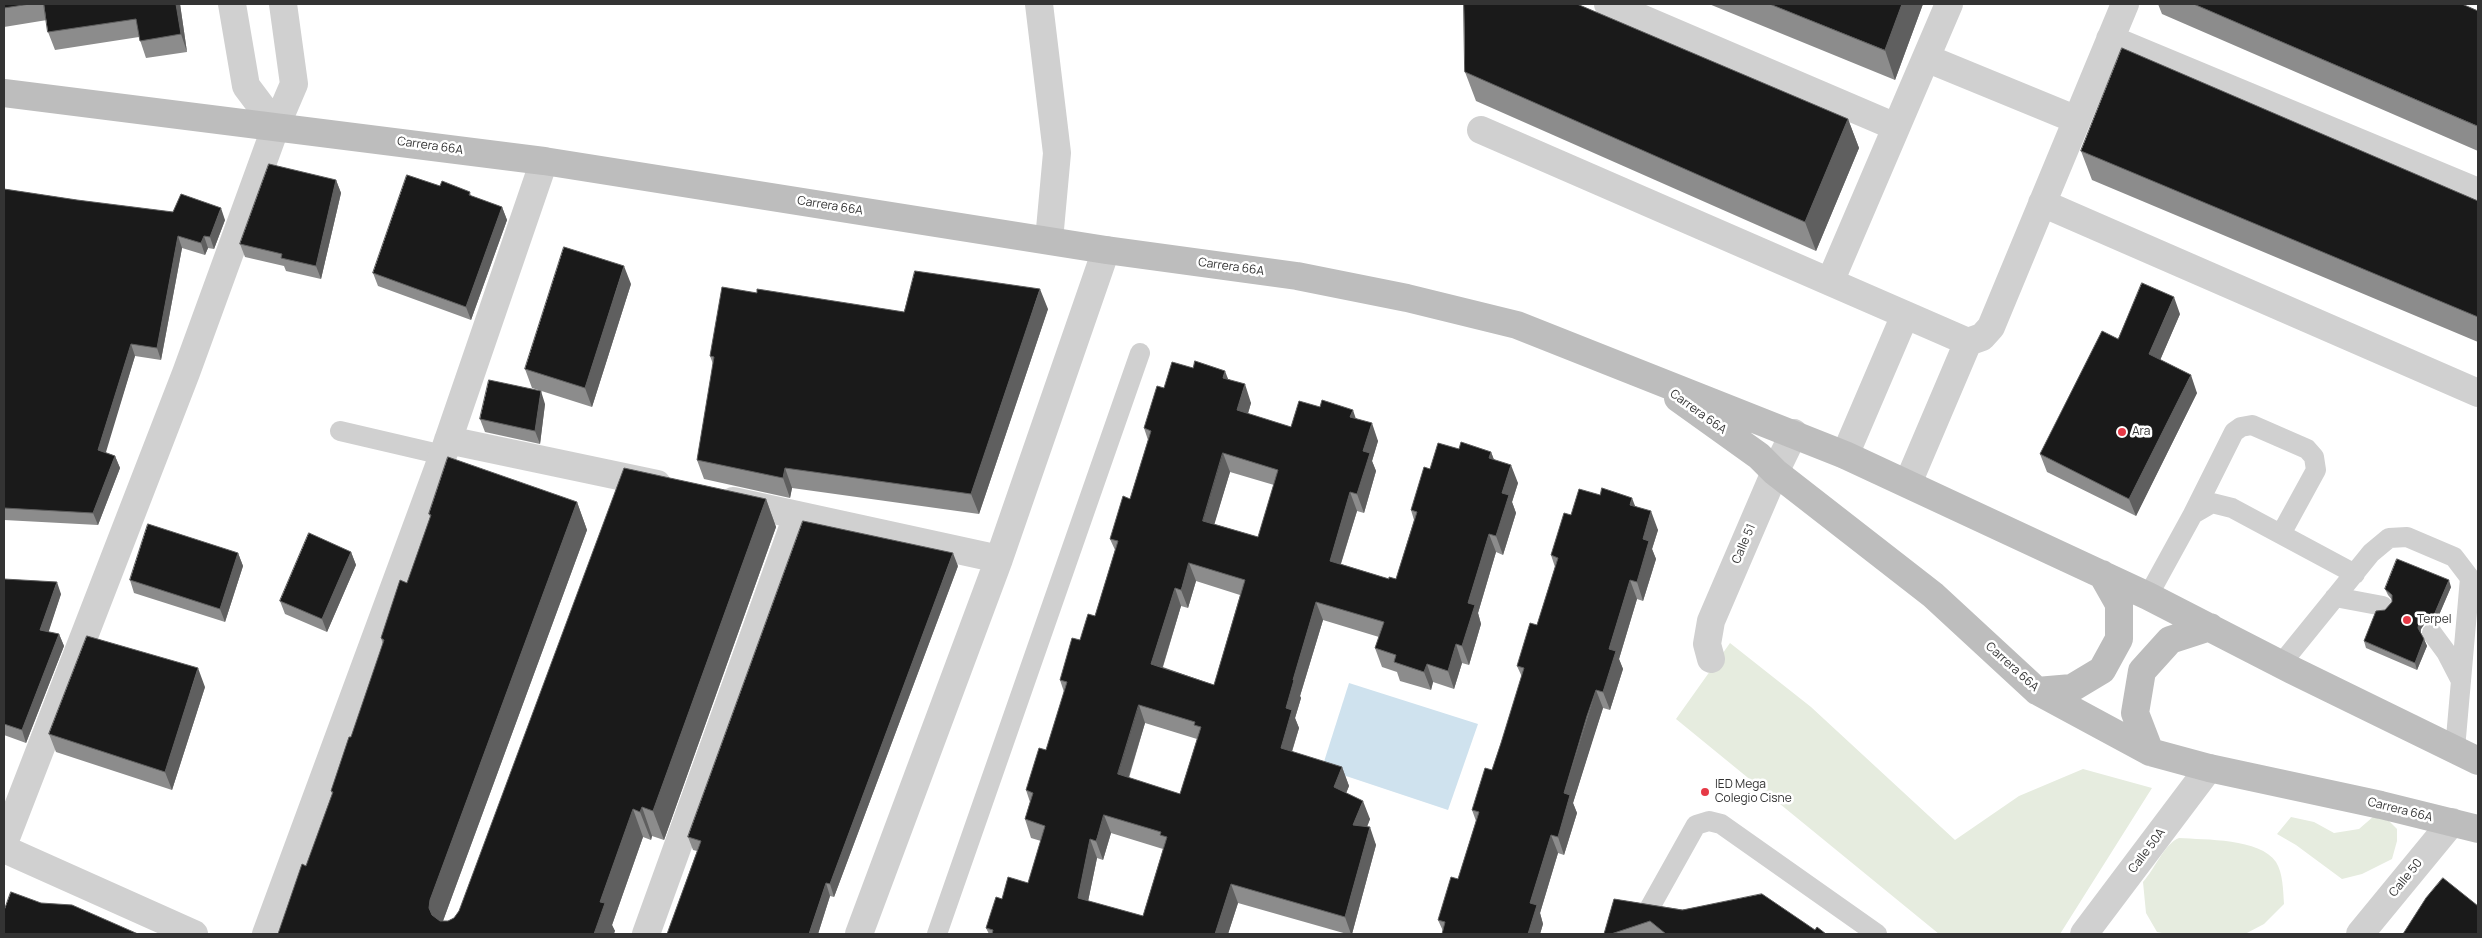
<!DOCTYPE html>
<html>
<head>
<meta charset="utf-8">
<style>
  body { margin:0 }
  #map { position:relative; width:2482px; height:938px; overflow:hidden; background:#fff; font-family:Manrope,sans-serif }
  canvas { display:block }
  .frame { position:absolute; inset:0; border:5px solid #333; pointer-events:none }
</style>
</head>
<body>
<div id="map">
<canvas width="2482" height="938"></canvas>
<div class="frame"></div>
</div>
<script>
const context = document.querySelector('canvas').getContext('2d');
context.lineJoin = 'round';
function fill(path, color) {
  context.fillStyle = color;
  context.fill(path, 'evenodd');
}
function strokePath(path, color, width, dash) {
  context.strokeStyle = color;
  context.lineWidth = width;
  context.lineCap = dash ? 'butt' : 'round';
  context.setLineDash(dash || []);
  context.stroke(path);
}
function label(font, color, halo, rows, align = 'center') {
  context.font = font + ' Manrope,sans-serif';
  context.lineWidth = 5;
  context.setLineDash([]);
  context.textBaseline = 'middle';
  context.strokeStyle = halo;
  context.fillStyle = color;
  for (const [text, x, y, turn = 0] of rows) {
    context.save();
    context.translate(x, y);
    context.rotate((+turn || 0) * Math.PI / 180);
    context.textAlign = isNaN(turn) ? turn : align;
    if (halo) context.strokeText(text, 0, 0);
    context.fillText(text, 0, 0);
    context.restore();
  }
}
const green = new Path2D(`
  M1730,643L1811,707L1955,840L2019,796L2083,769L2152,788L2060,934H1939L1676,719Z
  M2374,816L2389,821L2397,829V841L2392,859L2362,874L2342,879L2296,845L2277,834L2291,817L2314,822L2334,833L2359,829Z
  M2179,838C2205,840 2260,838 2276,862C2283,873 2283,890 2284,904L2264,924L2245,934H2167L2157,932L2146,913L2143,882C2155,869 2164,844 2179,838Z`);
const water = new Path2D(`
  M1349,683L1478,724L1448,810L1322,768Z`);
const lane = new Path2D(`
  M340,431L443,455
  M2193,514L2234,432L2241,427L2252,425L2307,449L2314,457L2316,470L2281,534
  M2148,596L2193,514L2212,503L2232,508L2355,574
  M2335,597L2383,606
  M2432,633L2446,652L2461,681
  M2281,664L2371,553L2389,538L2407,537L2454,557L2470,578L2455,749
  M1649,909L1696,825L1709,821L1721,824L1877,934
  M937,934L1140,353`);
const street = new Path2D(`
  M232,4L246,86L276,126
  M1039,4L1057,153L1049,240
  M1608,4L1896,127
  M2110,39L2478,192
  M1926,58L2077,120
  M1481,130L1968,342L1982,337L1991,327L2125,4
  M2042,203L2478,393
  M1830,282L1949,4
  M448,440L657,484
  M1845,455L1905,315
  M1908,483L1968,342
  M733,501L999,559
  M1711,659L1707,644L1711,621L1775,472L1794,433
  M4,843L186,373L276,126L294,84L283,4
  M4,849L194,934
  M266,934L443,455L544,161
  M646,934L797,516
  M859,934L999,559L1106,250
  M2084,934L2209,768
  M2360,934L2452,822`);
const secondary = new Path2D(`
  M4,93L544,161L1106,250L1297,276L1407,298L1517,325L1845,455L2148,596L2292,670L2478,761
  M1678,398L1759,456L1775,472L1933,595L2037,691L2150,752L2209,768L2381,805L2478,829
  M2037,691L2072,688L2102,670L2119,639V604L2102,574
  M2150,752L2135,713L2142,671L2170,640L2210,627`);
const wall = new Path2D(`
  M4,4H180L187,52L146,58L139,37L55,50L48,32L47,20L4,27Z
  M1709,4H1923L1895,80Z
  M2158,4H2462L2478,11V151L2162,14Z
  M1465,72L1848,119L1859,148L1816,251L1476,101Z
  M2081,151L2478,201V342L2092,180Z
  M336,180L341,193L321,279L286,271L284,266L245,257L240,244Z
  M440,186L470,192L471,196L502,207L507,220L471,320L378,286L373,273Z
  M4,189L77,200L225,220L214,249L208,248L205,255L182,248L161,360L135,356L105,452L115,456L120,468L98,525L4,520Z
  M631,284L592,407L532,388L525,369Z
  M757,293L904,312L1048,309L979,514L792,488L790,498L704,479L697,460L713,364L710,356Z
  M2180,314L2160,360L2197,393L2136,516L2047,472L2040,454L2118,339Z
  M1229,379L1251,403L1248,414L1291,427L1356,418L1378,441L1372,461L1376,471L1364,513L1357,511L1341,564L1389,579H1396L1414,520L1411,510L1430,469L1459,449L1491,452L1494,460L1518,483L1512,502L1516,513L1503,555L1496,552L1478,613L1481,624L1469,665L1462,663L1454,689L1433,682L1431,690L1400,681L1397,672L1382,667L1375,648L1379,637L1323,620L1300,696L1301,698L1295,718L1299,728L1292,752L1342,767L1349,786L1346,793L1370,819L1367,827L1376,845L1352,934H1347L1238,903L1228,934H989L986,928L1002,899L1028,883L1041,841L1031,838L1025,819L1030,802L1026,790L1046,750L1064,692L1060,680L1080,640L1095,616L1115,550L1110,539L1130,499L1148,440L1144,428L1164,388ZM1230,472L1274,485L1258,537L1214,524ZM1196,581L1240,595L1214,685L1163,667L1181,606L1188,608ZM1145,723L1197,739L1180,794L1129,778ZM1111,833L1163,849L1143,916L1088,901L1097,858L1103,860Z
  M545,404L540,444L485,432L480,419Z
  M766,499L776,527L664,840L652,836L651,840L643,837L612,925L615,931L278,934L306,866L332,794L331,791L351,737L383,644L381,638L407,583L430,517L429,514L577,502L587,530L443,921H448L454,918Z
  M1636,506L1658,530L1652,549L1656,559L1643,601L1637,599L1619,659L1623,669L1610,710L1603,708L1594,735L1573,803L1577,813L1564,855L1558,853L1540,913L1543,924L1540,934H1442L1443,931L1438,920L1458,879L1476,821L1472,810L1492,770L1501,743L1522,677L1517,666L1537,625L1555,567L1551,555L1571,515Z
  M351,552L356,565L327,632L285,614L280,601Z
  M238,553L243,566L225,622L134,593L130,580Z
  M958,566L834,897L830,896L818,934H667L697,851L693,850L688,837Z
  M4,579L61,594L48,632L59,634L64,646L26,743L4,735Z
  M2451,587L2436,622L2425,623L2421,629V633L2427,646L2417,670L2366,648L2364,641L2385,610L2392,602V600L2388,595L2385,589Z
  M205,687L172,790L56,752L49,734Z
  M1614,899L1815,930L1826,934H1604Z`);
const shadedWall = new Path2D(`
  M176,4H180L187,52L181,34Z
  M1902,4H1923L1895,80L1885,50Z
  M1848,119L1859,148L1816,251L1805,222Z
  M336,180L341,193L321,279L316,266Z
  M502,207L507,220L471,320L466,307Z
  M221,208L225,220L214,249L210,237Z
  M178,236L182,248L161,360L157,348Z
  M204,236L208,248L205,255L201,243Z
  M624,266L631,284L592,407L585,388Z
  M1040,289L1048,309L979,514L971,494Z
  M2174,297L2180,314L2155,372L2149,354Z
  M131,344L135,356L103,462L98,450Z
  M1225,371L1232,389L1223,378Z
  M2191,375L2197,393L2136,516L2129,499Z
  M1245,384L1251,403L1243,429L1237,410Z
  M541,391L545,404L540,444L535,431Z
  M1353,410L1359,428L1350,417Z
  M1372,423L1378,441L1372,461L1376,471L1364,513L1357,494L1363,451Z
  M1491,452L1498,470L1489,458Z
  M1223,453L1230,472L1210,539L1203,521Z
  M115,456L120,468L98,525L93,513Z
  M1511,465L1518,483L1512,502L1516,513L1503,555L1496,536L1502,493Z
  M785,468L792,488L790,498L783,478Z
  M1350,492L1357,511L1336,579L1330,561Z
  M1632,498L1639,516L1630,505Z
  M766,499L776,527L664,840L653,811Z
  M577,502L587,530L440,929V934L429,908L430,900Z
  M1651,511L1658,530L1652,549L1656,559L1643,601L1637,582L1643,539Z
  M1489,534L1496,552L1478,613L1481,624L1469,665L1462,646L1468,603Z
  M351,552L356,565L327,632L322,619Z
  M238,553L243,566L225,622L220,609Z
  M953,553L958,566L834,897L830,884Z
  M1189,563L1196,581L1188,608L1181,590Z
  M1630,580L1637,599L1619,659L1623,669L1610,710L1603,692L1609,649Z
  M2449,580L2451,587L2436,622L2434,615Z
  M57,582L61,594L45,643L40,630Z
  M1175,588L1181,606L1158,682L1151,664Z
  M1316,602L1323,620L1300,696L1301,698L1295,718L1299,728L1287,767L1281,748L1286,708L1293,680Z
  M2423,616L2425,623L2421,629L2420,635L2418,628L2419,622Z
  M59,634L64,646L26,743L22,730Z
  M2424,639L2427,646L2417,670L2415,663Z
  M1456,644L1462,663L1454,689L1448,671Z
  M1427,664L1433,682L1431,690L1424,672Z
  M198,668L205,687L172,790L165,772Z
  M1596,690L1603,708L1573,803L1577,813L1564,855L1558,837L1564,793Z
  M1139,705L1145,723L1124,792L1118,774Z
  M1342,767L1349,786L1341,806L1334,787Z
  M1363,801L1370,819L1360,844L1353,825Z
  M642,807L652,836L651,840L640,812Z
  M633,809L643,837L612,925L615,931L614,934H594L600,902Z
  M1104,815L1111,833L1103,860L1096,841Z
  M1370,827L1376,845L1352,934H1351L1345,917Z
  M1551,835L1558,853L1540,913L1543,924L1540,934H1528L1530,903Z
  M1090,839L1097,858L1085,916L1078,898Z
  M826,883L830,896L818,934H809Z
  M1231,884L1238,903L1228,934H1215Z`);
const building = new Path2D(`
  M4,4H30L4,8Z
  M44,4H176L181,34L140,41L136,19L48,32Z
  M1464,4H1577L1848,119L1805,222L1465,72Z
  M1770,4H1902L1885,50Z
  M2194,4H2462L2478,11V126Z
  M2122,48L2478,201V317L2081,151Z
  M269,164L336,180L316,266L281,258L282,254L240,244Z
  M407,175L440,186L442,181L470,192L469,195L502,207L466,307L373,273Z
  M4,189L77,200L173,212L181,194L221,208L210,237L204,236L201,243L178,236L157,348L131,344L98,450L115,456L93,513L4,508Z
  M564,247L624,266L585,388L525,369Z
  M915,271L1040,289L971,494L785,468L783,478L697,460L714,357L710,356L722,287L757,293V289L904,312Z
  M2142,283L2174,297L2149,354L2191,375L2129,499L2040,454L2102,331L2118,339Z
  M1195,361L1225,371L1223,378L1245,384L1237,410L1291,427L1299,401L1320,407L1322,400L1353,410L1350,417L1372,423L1363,451L1370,453L1357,494L1350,492L1330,561L1389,579V577L1396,579L1417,512L1411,510L1424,467L1430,469L1438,443L1459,449L1461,442L1491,452L1489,458L1511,465L1502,493L1509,495L1496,536L1489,534L1468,603L1475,605L1462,646L1456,644L1448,671L1427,664L1424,672L1394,662L1396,655L1375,648L1384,622L1316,602L1293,680H1294L1286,708L1292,710L1281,748L1342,767L1334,787L1363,801L1353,825L1370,827L1345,917L1231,884L1215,934H992L993,930L986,928L996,897L1002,899L1008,877L1028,883L1045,826L1025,819L1033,793L1026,790L1039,748L1046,750L1067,682L1060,680L1072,638L1080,640L1088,614L1095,616L1118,541L1110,539L1123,496L1130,499L1151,431L1144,428L1157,386L1164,388L1172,362L1193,368ZM1223,453L1278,470L1258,537L1203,521ZM1189,563L1245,580L1214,685L1151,664L1175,588L1181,590ZM1139,705L1195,722L1194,725L1201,727L1180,794L1118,774ZM1104,815L1161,832L1160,835L1167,837L1143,916L1078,898L1090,839L1096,841Z
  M489,380L541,391L535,431L480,419Z
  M448,457L577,502L430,900L429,908L432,915L440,921H448L454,918L459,911L624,468L766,499L653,811L642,807L640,812L633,809L600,902L605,903L594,934H278L302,864L306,866L333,792L331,791L349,737H351L384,640L381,638L400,580L407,583L431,515L429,514Z
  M1602,488L1632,498L1630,505L1651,511L1643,539L1649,541L1637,582L1630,580L1609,649L1616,651L1603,692L1596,690L1587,716L1564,793L1570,795L1558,837L1551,835L1530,903L1537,905L1528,934H1442L1445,922L1438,920L1451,877L1458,879L1479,812L1472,810L1485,768L1492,770L1501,743L1524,668L1517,666L1530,623L1537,625L1558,558L1551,555L1564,513L1571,515L1579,489L1600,495Z
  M803,521L953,553L830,884L826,883L809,934H667L701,841L688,837Z
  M148,524L238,553L220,609L130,580Z
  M309,533L351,552L322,619L280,601Z
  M2397,559L2449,580L2434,615L2423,616L2419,622L2418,628L2424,639L2415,663L2364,641L2376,611L2385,610L2392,602V595L2385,589Z
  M4,579L57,582L40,630L59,634L22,730L4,724Z
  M87,636L198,668L165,772L49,734Z
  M2443,878L2478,906V934H2403L2426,898Z
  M11,892L41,903L72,905L138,934H4V911Z
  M1762,894L1815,930L1817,927L1826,934H1666L1650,921L1611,934H1604L1614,899L1682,910Z`);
const markers = [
  [2122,432,5,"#e63946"],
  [2407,620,5,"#e63946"],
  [1705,792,5,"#e63946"]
];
const streetNames = [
  ["Carrera 66A",430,146,8],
  ["Carrera 66A",830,206,9],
  ["Carrera 66A",1231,267,8],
  ["Carrera 66A",1698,412,36],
  ["Calle 51",1744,544,-67],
  ["Carrera 66A",2012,667,42],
  ["Carrera 66A",2400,810,14],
  ["Calle 50A",2147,851,-53],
  ["Calle 50",2406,878,-51]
];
const poiNames = [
  ["Ara",2132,432],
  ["Terpel",2417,620],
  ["IED Mega",1715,785],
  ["Colegio Cisne",1715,799]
];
fill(green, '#e6ecdf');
fill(water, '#cfe2ee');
strokePath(lane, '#d0d0d0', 20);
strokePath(street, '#d0d0d0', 28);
strokePath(secondary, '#bdbdbd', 28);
fill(wall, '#8c8c8c');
fill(shadedWall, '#5f5f5f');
fill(building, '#1a1a1a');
strokePath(building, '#5f5f5f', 1);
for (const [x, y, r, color] of markers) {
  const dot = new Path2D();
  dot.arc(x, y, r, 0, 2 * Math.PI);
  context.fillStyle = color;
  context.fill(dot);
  strokePath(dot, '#fff', 2);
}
label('12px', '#333', '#fff', streetNames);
label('12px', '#333', '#fff', poiNames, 'left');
</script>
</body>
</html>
